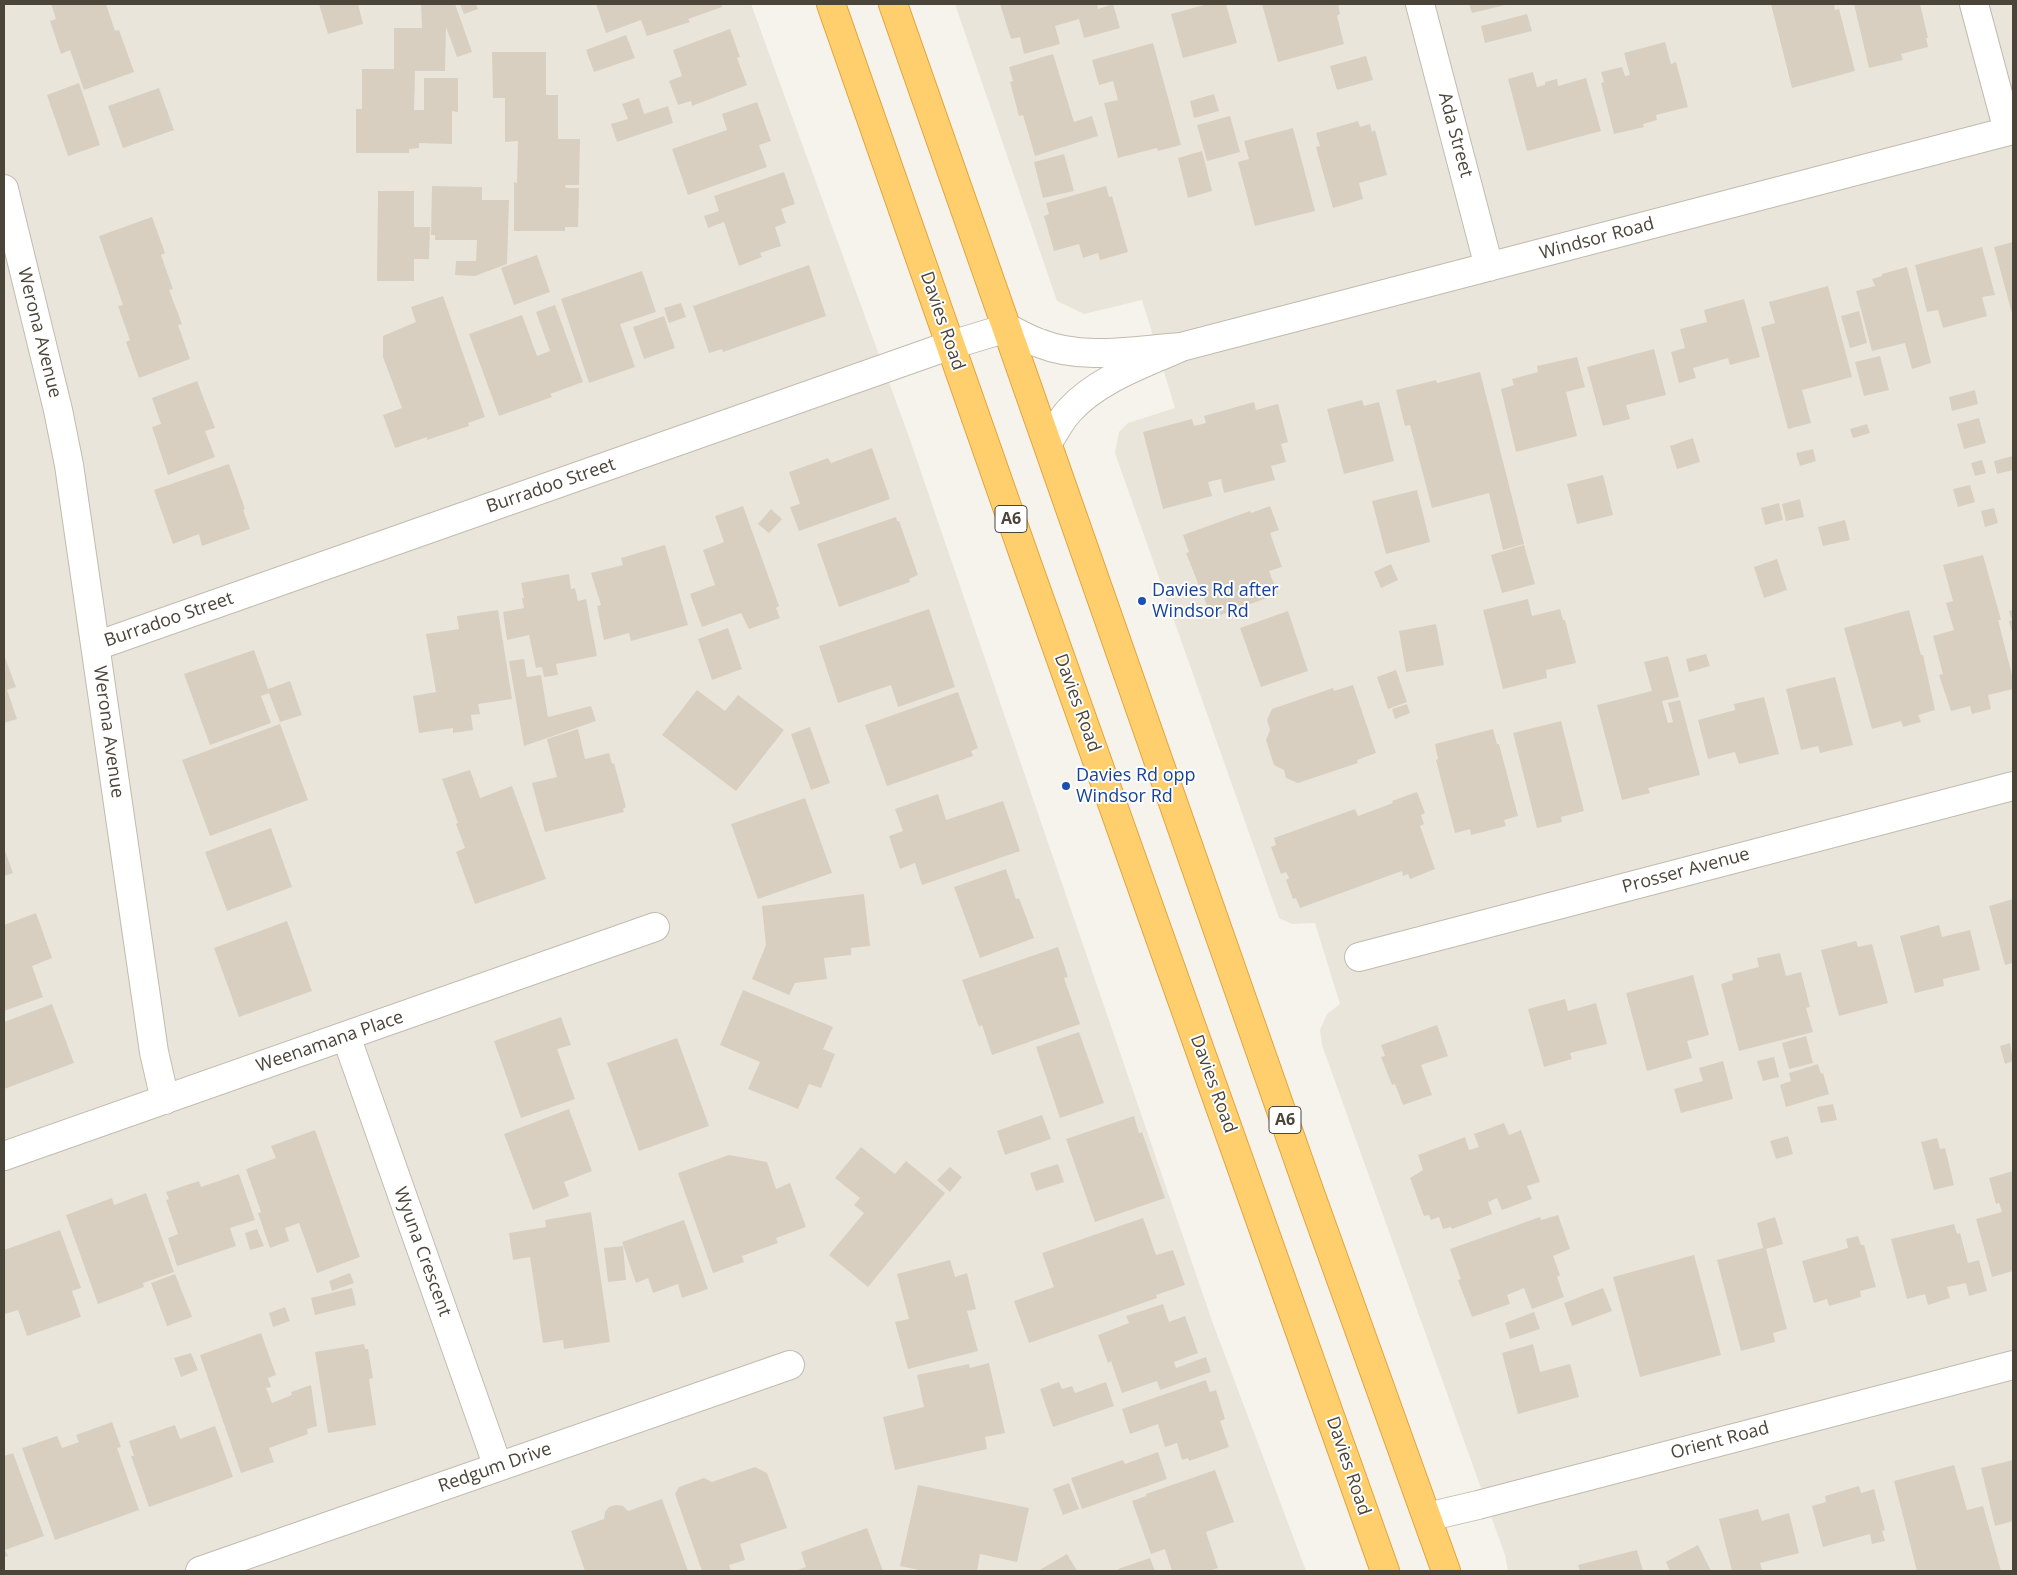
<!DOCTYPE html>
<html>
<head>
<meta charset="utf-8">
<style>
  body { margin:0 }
  #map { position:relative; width:2017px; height:1575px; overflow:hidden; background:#f6f3ec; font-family:"Open Sans",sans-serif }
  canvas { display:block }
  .frame { position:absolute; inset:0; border:5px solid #4b4439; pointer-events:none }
</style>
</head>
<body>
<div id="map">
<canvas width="2017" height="1575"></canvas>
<div class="frame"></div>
</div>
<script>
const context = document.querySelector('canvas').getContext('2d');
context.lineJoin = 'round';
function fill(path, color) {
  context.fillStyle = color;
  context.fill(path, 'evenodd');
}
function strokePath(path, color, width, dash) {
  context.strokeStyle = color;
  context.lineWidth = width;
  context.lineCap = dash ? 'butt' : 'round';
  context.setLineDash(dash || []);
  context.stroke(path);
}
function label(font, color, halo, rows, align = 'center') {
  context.font = font + ' "Open Sans",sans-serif';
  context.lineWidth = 4;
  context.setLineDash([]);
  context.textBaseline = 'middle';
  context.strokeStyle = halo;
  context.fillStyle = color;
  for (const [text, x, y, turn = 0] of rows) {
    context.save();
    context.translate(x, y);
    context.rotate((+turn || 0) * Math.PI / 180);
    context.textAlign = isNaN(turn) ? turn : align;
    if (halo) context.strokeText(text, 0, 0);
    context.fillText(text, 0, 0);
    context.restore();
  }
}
const residential = new Path2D(`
  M4,4H751L909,437L1211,1318L1306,1571H4Z
  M955,4H2013V1571H1508L1505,1555L1322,1045L1320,1030L1327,1014L1340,1004L1315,923L1292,924L1279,918L1115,453L1119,432L1128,423L1175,408L1142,300L1084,314L1057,301Z`);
const building = new Path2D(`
  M51,4H106L115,31L119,30L134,72L84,90L70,50L61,54L50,21L56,19Z
  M319,4H358L363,24L328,34Z
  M421,4H455L472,52L457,57L446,27L445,71H415L414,110H424V78H458V112L452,111V144L419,143V148L409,149V153H356V109H362V69H394V28H422Z
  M460,4H476L478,9L464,14Z
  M596,4H721L722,7L688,19L690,22L647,36L641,20L606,33Z
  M1000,4H1097L1098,9L1113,4L1120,28L1084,38L1079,19L1055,26L1060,44L1024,54L1020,37L1011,39Z
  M1208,4H1226L1237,43L1183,58L1171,14Z
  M1262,4H1338L1340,14L1337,16L1344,44L1278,62Z
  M1469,4H1510L1472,13Z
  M1771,4H1834L1835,10L1839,9L1855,71L1792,88Z
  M1854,4H1920L1928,38H1926L1928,47L1901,54L1903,60L1869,68Z
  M1527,14L1532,31L1485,43L1481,26Z
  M730,29L740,57L737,58L747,85L692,106L691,101L678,105L669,81L682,76L673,50Z
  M626,35L635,58L594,72L586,50Z
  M1665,42L1671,64L1676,62L1688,107L1656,115L1657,120L1643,124L1644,127L1614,134L1601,83L1604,82L1601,72L1622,67L1625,76L1630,75L1624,53Z
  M1153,43L1181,145L1158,151L1157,148L1118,158L1104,103L1118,100L1113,81L1099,85L1092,60Z
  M492,52H546V95H558V139H580L579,185H565L566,188H579L578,227H565V231H514V182L517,183L518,141L505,142V98H493Z
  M1053,54L1074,122L1092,116L1098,136L1035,156L1023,115L1019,116L1010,82L1013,81L1009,67Z
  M1366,56L1373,80L1337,90L1330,66Z
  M1533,72L1537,87L1545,85V82L1557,79L1558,86L1586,78L1601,131L1527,151L1508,79Z
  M79,83L100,145L68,156L47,95Z
  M159,88L174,130L123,148L108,106Z
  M1214,94L1219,111L1194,118L1190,101Z
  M639,98L644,114L668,106L673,123L617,142L611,124L628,119L622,104Z
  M757,102L771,141L759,145L767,167L688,195L672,149L727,130L722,114Z
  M1230,116L1240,152L1207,161L1197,125Z
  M1358,121L1360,127L1370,124L1372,132L1375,130L1387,175L1359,183L1363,199L1333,208L1316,147L1320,146L1316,133Z
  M1293,128L1315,211L1255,226L1238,162L1249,159L1244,141Z
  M1202,151L1212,191L1188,198L1178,158Z
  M1064,154L1074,191L1043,198L1034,162Z
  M784,172L795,204L781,209L786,223L775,227L781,246L760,253L762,257L739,266L724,222L708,228L704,216L719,211L714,196Z
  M432,186L482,187V200H509L507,264L475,276L455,275L456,261H476L477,240H435V235H431Z
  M1106,186L1109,197L1112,196L1128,252L1100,260L1098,253L1083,258L1079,244L1054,251L1044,216L1049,214L1046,203Z
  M378,191H414V227H430L429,259H414V281H377Z
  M152,217L165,253L161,255L173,289L169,290L182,324L178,325L190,359L139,378L126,342L130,340L118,306L123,305L99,236Z
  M2013,242V317L1994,247Z
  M1982,247L1995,295L1982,297L1987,316L1943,328L1938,310L1927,312L1915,265Z
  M537,255L550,292L514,305L501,268Z
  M809,265L826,316L723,352L722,349L709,353L693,306Z
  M1907,267L1931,363L1912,369L1905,343L1872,351L1856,291L1875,286L1872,279L1882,276V274Z
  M642,271L656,312L620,324L635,367L589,383L561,299Z
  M1828,286L1852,377L1802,390L1811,423L1788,429L1761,327L1775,323L1769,302Z
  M443,296L485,417L468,423L469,426L427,440V437L395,448L383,415L402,408L383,357V336L416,322L411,307Z
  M1744,299L1760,357L1730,365L1728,358L1693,368L1696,378L1679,383L1671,352L1685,348L1680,329L1707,322L1704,310Z
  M681,303L686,317L669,323L664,308Z
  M555,305L583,382L550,394L552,397L499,416L469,334L522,315L537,356L550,351L536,312Z
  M1859,311L1867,343L1850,348L1841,316Z
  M664,316L675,348L644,359L633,327Z
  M1654,349L1666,395L1626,405L1630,419L1603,426L1587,367Z
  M1880,356L1889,390L1864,396L1855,362Z
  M1577,357L1585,387L1566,392L1577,436L1516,452L1501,389L1514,385L1512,379L1538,372L1537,366Z
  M1480,372L1524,544L1503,550L1489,493L1432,508L1410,425L1405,426L1396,390L1436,380L1437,383Z
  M197,381L215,428L205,431L215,457L168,475L152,427L161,424L152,398Z
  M1975,390L1978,404L1952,411L1949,397Z
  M1362,400L1364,406L1379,402L1394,461L1344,474L1327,409Z
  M1254,402L1256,410L1278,404L1288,442L1281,444L1286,462L1271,466L1275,480L1224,493L1221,479L1208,482L1212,496L1163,509L1143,432L1192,419L1194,426L1206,423L1204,416Z
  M1979,418L1986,443L1964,449L1957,424Z
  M1867,424L1870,433L1853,438L1850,429Z
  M1693,438L1700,462L1677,469L1670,446Z
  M872,448L890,499L799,531L790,507L800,504L789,472L828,458L831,463Z
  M1813,449L1816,461L1800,466L1796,453Z
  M2013,456V470L1997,474L1994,461Z
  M1982,460L1986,473L1975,476L1971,463Z
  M229,464L245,509L243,510L250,529L202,546L199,534L173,544L154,490Z
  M1603,475L1613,515L1577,524L1567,484Z
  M1970,485L1975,502L1958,507L1953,489Z
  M1417,490L1430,542L1386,554L1372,501Z
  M1800,499L1804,517L1786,521L1782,504Z
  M1779,503L1783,520L1765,525L1761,508Z
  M743,506L779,606L776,608L780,618L749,629L741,613L702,627L690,594L715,585L703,550L724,542L715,516Z
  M1270,506L1279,530L1270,533L1282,567L1269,571L1278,594L1212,618L1186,553L1189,552L1183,535L1250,511L1251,513Z
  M1994,508L1998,523L1985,527L1981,511Z
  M771,509L782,519L769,533L758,524Z
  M896,517L897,521H899L918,575L909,579L910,582L839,607L817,544Z
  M1845,520L1850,540L1823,546L1818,527Z
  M665,545L688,625L631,641L629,633L604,640L597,606L601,605L591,573L623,565L621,558Z
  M1524,545L1535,584L1502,593L1491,555Z
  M1983,555L2001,620H1998L2013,679V689L1988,695L1991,709L1972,714L1970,706L1951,711L1939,675L1943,674L1933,636L1954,630L1946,603L1953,601L1943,565Z
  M1777,559L1787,590L1764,598L1754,567Z
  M1391,564L1398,580L1381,588L1374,572Z
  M569,574L571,589L575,588L578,601L586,599L597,656L556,664L558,675L544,677L542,667L536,668L529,635L507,640L503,612L524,608L522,598H524L521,583Z
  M1528,599L1532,616L1560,609L1563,620H1565L1576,663L1546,670L1547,678L1503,689L1483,610Z
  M929,609L955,687L898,707L891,685L838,703L819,646Z
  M498,610L512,699L478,704L480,714L471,715L473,730L453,733V728L419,733L413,696L436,692L426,634L459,629L457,616Z
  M1909,610L1921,655H1923L1935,710L1918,715L1921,722L1903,727L1901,721L1872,729L1844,628Z
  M2013,610V636L2009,621L2012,620L2009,611Z
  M1288,611L1308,671L1261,687L1240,628Z
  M1436,624L1444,665L1406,672L1399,631Z
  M728,628L742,669L712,680L698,639Z
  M254,650L268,689L290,681L302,715L280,722L269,693L261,696L271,723L210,745L184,674Z
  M1706,654L1710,666L1689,672L1686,659Z
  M4,655L16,687L7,690L17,719L4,723Z
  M1668,656L1679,697L1662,701L1668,723L1673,722L1668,703L1680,700L1700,775L1648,788L1650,793L1622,800L1597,705L1652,691L1644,662Z
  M524,659L527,677L541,675L548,717L591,706L596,721L524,746L509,661Z
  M1396,670L1407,702L1388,709L1377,677Z
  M1835,677L1853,745L1820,753L1818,746L1801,750L1786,689Z
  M1353,685L1376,753L1357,760L1358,763L1298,783L1286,778L1284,770L1274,765L1266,740L1270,730L1267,720L1272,709L1333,688L1334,691Z
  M697,690L725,711L738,695L784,730L736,791L662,735Z
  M958,692L978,748L971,751L973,756L887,786L865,725Z
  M1764,697L1779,754L1739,764L1735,752L1708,759L1698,720L1735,710L1734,704Z
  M1407,704L1410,713L1395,719L1392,709Z
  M1561,721L1584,811L1561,817L1562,822L1537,828L1513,733Z
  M280,724L308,800L210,836L182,760Z
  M810,727L830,783L811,790L791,734Z
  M578,729L585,759L609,753L612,764L614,763L626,807L623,809L624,812L545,832L532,783L557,777L547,739Z
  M1493,729L1497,744H1499L1518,816L1504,820L1506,826L1471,835L1470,829L1455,833L1436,760L1438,759L1435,744Z
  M470,770L480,798L512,786L546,879L475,904L456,852L465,848L456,824L458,823L442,779Z
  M1417,792L1425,813L1421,815L1424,824L1420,826L1435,869L1410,879L1408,874L1403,876L1402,871L1300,908L1296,898L1293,899L1286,880L1289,878L1286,872L1281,874L1271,847L1276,845L1274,838L1355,809L1358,816L1393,803L1392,801Z
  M938,794L946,820L1003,801L1020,851L922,885L915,863L900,869L889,836L903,831L895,809Z
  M805,798L832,873L758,899L731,824Z
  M271,828L292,887L227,911L205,852Z
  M4,848L13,873L4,876Z
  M1006,869L1016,899L1019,898L1034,938L980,958L954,887Z
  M864,894L870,946L851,948V955L824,958L827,979L795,983L789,995L752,979L766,945L762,906Z
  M2013,899V963L2005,965L1989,906Z
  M36,913L52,958L32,966L43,997L4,1011V925Z
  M287,921L312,991L239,1017L214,948Z
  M1939,925L1942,937L1970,930L1980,970L1943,979L1944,986L1915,993L1900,936Z
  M1856,941L1858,947L1872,944L1888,1003L1839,1016L1821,950Z
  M1058,947L1068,977L1064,978L1080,1024L992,1055L982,1025L979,1027L962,980Z
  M1780,953L1786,976L1801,972L1810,1007L1806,1008L1813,1032L1739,1051L1721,984L1733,980L1732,974L1759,967L1757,958Z
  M1693,975L1709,1035L1687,1041L1692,1058L1647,1071L1626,993Z
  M743,990L833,1027L823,1049L835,1054L821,1088L809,1084L798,1109L748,1089L760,1062L720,1045Z
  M1565,999L1568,1011L1596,1003L1607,1044L1570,1053L1572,1059L1544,1067L1528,1009Z
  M52,1004L74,1063L4,1089V1022Z
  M561,1017L571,1045L557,1049L575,1099L521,1118L494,1041Z
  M1437,1025L1448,1056L1421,1065L1432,1095L1403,1105L1395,1084L1392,1085L1381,1057L1385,1056L1381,1045Z
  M1079,1032L1104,1103L1060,1118L1036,1047Z
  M1806,1036L1813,1063L1789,1069L1782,1043Z
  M677,1038L709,1126L639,1151L607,1063Z
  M2010,1043L2013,1061L2005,1064L2000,1046Z
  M1774,1057L1779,1077L1763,1081L1757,1061Z
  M1723,1061L1733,1099L1681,1113L1674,1089L1703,1081L1699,1068Z
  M1818,1064L1821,1074L1823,1073L1829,1094L1786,1107L1780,1085L1791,1081L1789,1073Z
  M1833,1104L1837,1120L1821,1123L1817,1107Z
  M569,1109L592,1171L564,1182L569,1196L533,1210L504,1134Z
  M1042,1115L1051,1139L1005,1155L997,1131Z
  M1134,1116L1139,1133L1142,1132L1165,1198L1095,1222L1066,1139Z
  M1504,1123L1509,1135L1521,1130L1540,1182L1527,1186L1532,1199L1502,1210L1497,1198L1488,1202L1492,1214L1452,1229L1451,1227L1443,1229L1439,1217L1431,1220L1429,1215L1424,1216L1410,1178L1423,1170L1418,1155L1465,1137L1469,1150L1479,1147L1474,1134Z
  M315,1130L360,1257L317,1273L299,1223L285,1228L289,1241L270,1248L258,1213L261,1212L246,1169L276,1158L271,1146Z
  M1788,1136L1793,1154L1776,1159L1770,1141Z
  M1937,1138L1940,1149L1945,1148L1954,1185L1934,1190L1921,1142Z
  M861,1147L895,1174L906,1161L945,1193L868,1287L829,1255L864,1213L854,1205L860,1198L835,1178Z
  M729,1155L767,1162L776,1189L790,1183L806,1227L776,1238L778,1243L742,1256L744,1262L713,1273L678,1173Z
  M1058,1164L1064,1182L1036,1191L1030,1173Z
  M950,1167L962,1177L950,1192L937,1180Z
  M2013,1171V1271L1992,1277L1976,1219L2002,1212L1999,1203L1996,1204L1989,1178Z
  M239,1174L255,1220L230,1228L236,1246L177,1266L168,1238L178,1234L166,1200L169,1199L166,1192L199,1181L201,1187Z
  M146,1193L174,1272L143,1283L144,1287L98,1304L66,1215L112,1198L114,1205Z
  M591,1212L610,1342L564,1349L563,1340L543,1343L530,1257L513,1260L509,1233L546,1227L545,1220Z
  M1558,1215L1570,1249L1553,1256L1560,1275L1557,1277L1564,1297L1532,1309L1524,1288L1507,1295L1510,1304L1472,1317L1458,1280L1461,1279L1450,1249L1540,1217L1541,1220Z
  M1775,1217L1783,1244L1766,1249L1787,1329L1773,1333L1775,1342L1741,1351L1717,1260L1763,1248L1757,1223Z
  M1143,1218L1156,1255L1173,1250L1185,1285L1156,1295L1157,1298L1029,1343L1014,1301L1054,1287L1042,1253Z
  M684,1220L708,1289L682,1298L678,1284L653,1293L648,1278L636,1283L622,1242Z
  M1954,1224L1957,1234L1960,1233L1968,1263L1979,1260L1987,1291L1969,1296L1966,1283L1947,1287L1950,1298L1928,1305L1925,1294L1907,1299L1891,1239Z
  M257,1229L264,1246L250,1250L245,1233Z
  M60,1230L81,1288L72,1291L81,1317L27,1336L18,1310L5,1314L4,1310V1250Z
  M1858,1236L1861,1245H1864L1876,1287L1860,1291L1861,1297L1829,1306L1827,1299L1814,1303L1802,1261L1848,1248L1846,1239Z
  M623,1246L626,1280L608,1282L604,1248Z
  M1694,1255L1721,1355L1640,1377L1613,1277Z
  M950,1260L955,1277L967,1273L976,1309L967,1311L978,1351L908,1369L895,1322L909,1319L897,1274Z
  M350,1273L354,1283L332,1291L329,1281Z
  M175,1274L192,1317L167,1326L151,1283Z
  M352,1288L356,1305L315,1315L311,1298Z
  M1603,1288L1612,1311L1572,1326L1564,1303Z
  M1163,1304L1169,1322L1185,1316L1198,1353L1174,1362L1176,1368L1206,1357L1211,1372L1160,1390L1157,1381L1122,1393L1111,1361L1108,1363L1098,1335L1129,1323L1126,1316Z
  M285,1307L290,1321L273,1327L269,1313Z
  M1534,1312L1540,1329L1510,1339L1505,1323Z
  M261,1333L276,1375L268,1378L271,1387L266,1388L272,1403L292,1395L291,1392L311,1385L317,1426L307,1429L308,1434L269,1448L274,1462L241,1473L200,1355Z
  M364,1344L365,1349H368L373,1378L369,1379L376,1425L328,1433L315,1352Z
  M1533,1344L1540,1372L1570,1364L1579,1397L1518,1414L1502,1353Z
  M191,1353L198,1370L181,1377L174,1358Z
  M989,1363L1005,1433L985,1437L987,1449L895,1470L883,1417L924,1407L917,1375L969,1364L970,1368Z
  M1206,1380L1210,1392L1216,1390L1225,1419L1220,1421L1229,1447L1189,1461L1188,1458L1182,1460L1177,1443L1165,1447L1158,1424L1130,1434L1122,1409Z
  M1059,1382L1062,1389L1072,1386L1075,1393L1106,1382L1114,1406L1053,1427L1040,1389Z
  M112,1422L121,1447L117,1448L139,1510L55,1540L22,1448L57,1436L62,1448L79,1442L76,1435Z
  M175,1425L180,1439L215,1426L233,1477L149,1507L131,1456H134L129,1441Z
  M1158,1452L1167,1479L1082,1509L1071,1478L1123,1460L1125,1464Z
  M13,1453L44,1536L5,1550L8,1556L4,1557V1456Z
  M2013,1460V1521L1995,1526L1981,1468Z
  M1954,1465L1967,1510L1983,1506L2001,1571H1917L1894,1481Z
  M755,1467L767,1473L787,1528L740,1544L745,1560L729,1565L731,1571H702L675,1494L679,1487L704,1478L712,1482Z
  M1215,1470L1234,1522L1206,1532L1218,1568L1209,1571H1172L1165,1549L1151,1554L1132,1501L1146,1496V1494Z
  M1069,1483L1079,1509L1063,1515L1053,1489Z
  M918,1485L1029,1508L1017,1562L980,1554L977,1571H924L900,1566Z
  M1859,1486L1861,1493L1874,1489L1885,1530L1882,1531L1885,1541L1872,1544L1870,1534L1823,1547L1812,1506L1826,1502L1825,1496Z
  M662,1499L688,1571H585L571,1531L604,1519L605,1512L609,1507L616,1505L623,1506L628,1511Z
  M1758,1509L1762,1521L1789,1513L1799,1553L1760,1563L1762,1570L1732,1571L1719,1519Z
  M867,1528L883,1571H795L806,1567L801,1552Z
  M1698,1545L1711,1571H1670L1666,1562Z
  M1637,1550L1643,1571H1580L1578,1565Z
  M1067,1554L1077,1571H1038Z
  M1150,1558L1155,1571H1119L1118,1569Z`);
const street = new Path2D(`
  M1420,4L1489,267
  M1974,4L2008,131
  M4,189L58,410L69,465L154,1052L165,1100
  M1048,442C1055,432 1061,419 1070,410C1098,379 1144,364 1181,347L2013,130
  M96,646L951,345L1007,328C1018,333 1028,339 1039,343C1083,361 1135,350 1181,347
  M1359,957L2013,786
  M346,1036L498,1467
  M4,1156L655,927
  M1427,1517L1478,1505L2013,1365
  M200,1571L790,1365`);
const highway = new Path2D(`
  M831,4L1025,558L1385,1571
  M893,4L1310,1193L1446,1571`);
const markers = [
  [1142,601,5,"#1a4fb4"],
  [1066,786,5,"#1a4fb4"]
];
const shields = [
  [1011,519,32],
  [1285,1120,32]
];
const shieldNames = [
  ["A6",1011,519],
  ["A6",1285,1120]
];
const streetNames = [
  ["Ada Street",1455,135,75],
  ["Windsor Road",1597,239,-15],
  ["Davies Road",942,321,71],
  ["Werona Avenue",39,333,76],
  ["Burradoo Street",551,486,-19],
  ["Burradoo Street",169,620,-19],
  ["Davies Road",1077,703,70],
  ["Werona Avenue",108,732,82],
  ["Prosser Avenue",1686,871,-15],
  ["Weenamana Place",330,1042,-19],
  ["Davies Road",1213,1084,70],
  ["Wyuna Crescent",422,1252,70],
  ["Orient Road",1720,1441,-15],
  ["Davies Road",1348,1466,71],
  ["Redgum Drive",495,1468,-19]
];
const transitNames = [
  ["Davies Rd after",1152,591],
  ["Windsor Rd",1152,612],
  ["Davies Rd opp",1076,776],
  ["Windsor Rd",1076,797]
];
fill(residential, '#eae5da');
fill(building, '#d8cfc1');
strokePath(street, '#c2bbae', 30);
strokePath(highway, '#e0a43c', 30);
strokePath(street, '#fff', 28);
strokePath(highway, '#ffcf6e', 28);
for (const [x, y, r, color] of markers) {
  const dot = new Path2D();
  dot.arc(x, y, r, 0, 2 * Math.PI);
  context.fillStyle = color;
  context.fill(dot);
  strokePath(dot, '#fff', 2);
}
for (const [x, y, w] of shields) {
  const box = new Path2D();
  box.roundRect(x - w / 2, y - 13.5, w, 27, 4);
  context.fillStyle = '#fff';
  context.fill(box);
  strokePath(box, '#4b4439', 1);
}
label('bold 16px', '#4b4439', null, shieldNames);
label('18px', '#4b4439', '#fff', streetNames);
label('18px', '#164399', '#fff', transitNames, 'left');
</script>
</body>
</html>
